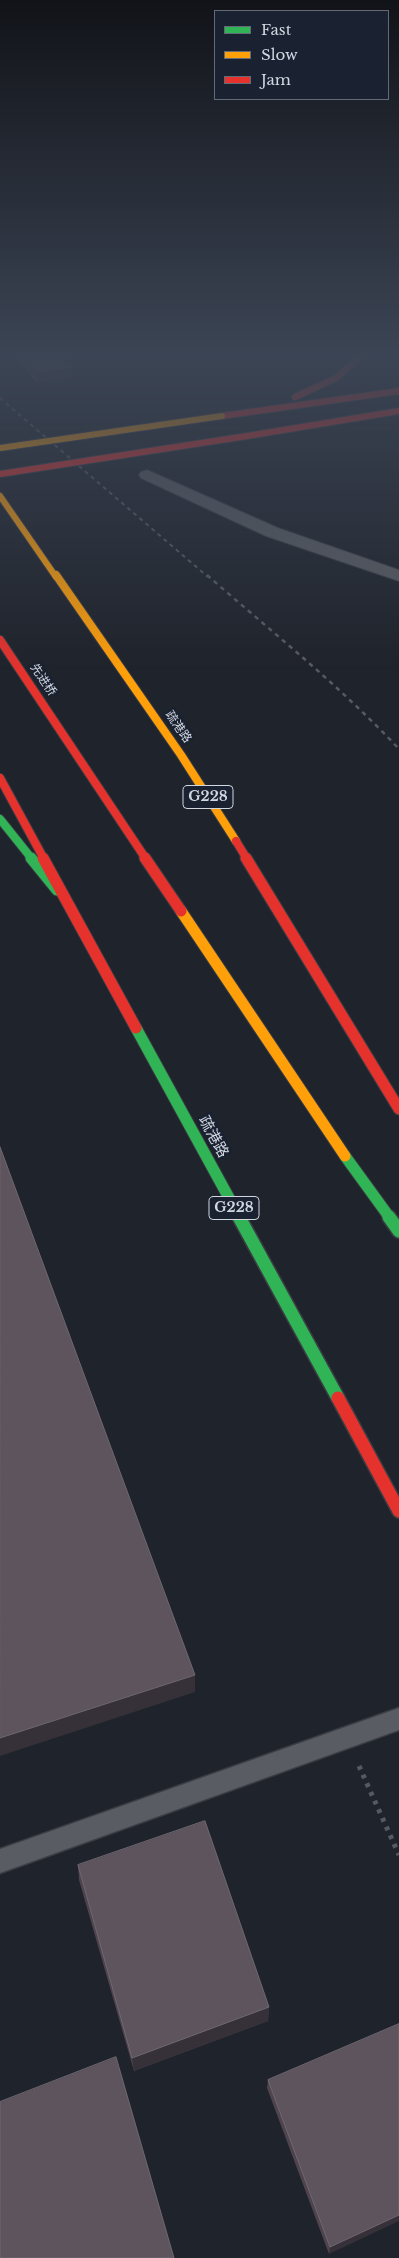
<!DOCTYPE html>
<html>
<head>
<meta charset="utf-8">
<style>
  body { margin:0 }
  #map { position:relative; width:399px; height:2258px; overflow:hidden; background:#1f232b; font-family:"Libre Baskerville",serif }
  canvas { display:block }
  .legend { position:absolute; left:214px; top:10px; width:175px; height:90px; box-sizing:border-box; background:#1a2130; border:1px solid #636a77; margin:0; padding:6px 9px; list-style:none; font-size:15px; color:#d1d7e1 }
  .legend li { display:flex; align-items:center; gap:10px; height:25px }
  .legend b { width:25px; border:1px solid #636a77 }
</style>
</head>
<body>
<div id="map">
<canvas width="399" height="2258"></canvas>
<ul class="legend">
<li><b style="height:6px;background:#30b455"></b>Fast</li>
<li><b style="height:6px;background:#ff9f0a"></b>Slow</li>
<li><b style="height:6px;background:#e5322d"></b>Jam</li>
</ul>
</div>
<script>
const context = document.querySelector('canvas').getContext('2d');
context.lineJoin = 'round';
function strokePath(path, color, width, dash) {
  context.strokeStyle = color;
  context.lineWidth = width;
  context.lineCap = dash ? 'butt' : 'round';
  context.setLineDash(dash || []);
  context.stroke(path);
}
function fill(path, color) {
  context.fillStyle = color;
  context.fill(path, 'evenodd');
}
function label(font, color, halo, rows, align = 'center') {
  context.font = font + ' "Libre Baskerville","Noto Sans SC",serif';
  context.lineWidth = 5;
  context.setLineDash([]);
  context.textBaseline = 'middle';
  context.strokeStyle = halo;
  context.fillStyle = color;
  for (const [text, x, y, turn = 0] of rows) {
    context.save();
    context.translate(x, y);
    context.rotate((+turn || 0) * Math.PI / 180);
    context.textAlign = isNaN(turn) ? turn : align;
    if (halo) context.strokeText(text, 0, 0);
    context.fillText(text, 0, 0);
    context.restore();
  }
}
const path = new Path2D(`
  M359,1766L399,1855`);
const lane = new Path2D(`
  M399,1708V1730L0,1873V1849Z`);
const street = new Path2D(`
  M147,470L278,528L399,570V581L266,536L141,478L139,475L141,472Z`);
const fastFar2 = new Path2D(`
  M0,819L32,859`);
const fastFar1 = new Path2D(`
  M31,858L57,890
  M136,1028L240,1218
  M345,1156L390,1218`);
const fast = new Path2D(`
  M239,1217L338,1398
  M389,1217L399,1231`);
const slowFar2 = new Path2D(`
  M0,496L56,577`);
const slowFar1 = new Path2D(`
  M56,575L181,755L236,841`);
const slow = new Path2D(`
  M181,911L345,1156`);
const jamFar3 = new Path2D(`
  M295,397L336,378L362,355
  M222,416L399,391
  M247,436L399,411`);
const jamFar2 = new Path2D(`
  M0,640L146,859
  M0,778L44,859
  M236,841L247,859`);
const jamFar1 = new Path2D(`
  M43,858L136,1028
  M145,858L181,911
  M246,858L399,1109`);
const jam = new Path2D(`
  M338,1398L399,1511`);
const railFar1 = new Path2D(`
  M0,398L208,577`);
const rail = new Path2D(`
  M207,575C272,632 340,686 399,749`);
const slowBridge = new Path2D(`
  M0,448L222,416`);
const jamBridge = new Path2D(`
  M0,474L247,436`);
const wall = new Path2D(`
  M13,354H63L74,378L37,383Z
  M78,1865L269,2007L268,2021L134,2071L79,1880Z
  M399,2024L329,2254L267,2088L268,2080Z`);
const shadedWall = new Path2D(`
  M73,367L74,378L37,383L36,372Z
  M195,1675V1692L0,1756V1738Z
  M269,2007L268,2021L134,2071L132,2058Z
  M399,2215V2221L329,2254L330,2247Z`);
const building = new Path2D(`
  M22,354H63L73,367L36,372Z
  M0,1147L195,1675L0,1738Z
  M205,1821L269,2007L132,2058L78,1865Z
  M399,2024V2215L330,2247L268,2080Z
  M116,2057L174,2258H0V2102Z`);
const farStreetnames = [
  ["先进桥",43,680,56],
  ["疏港路",178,727,55]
];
const shields = [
  [208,797,50],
  [234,1208,50]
];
const shieldNames = [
  ["G228",208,797],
  ["G228",234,1208]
];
const streetNames = [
  ["疏港路",213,1137,61]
];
strokePath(lane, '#3a3d44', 3);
strokePath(street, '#3a3d44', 2);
strokePath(fastFar2, '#3a3d44', 10);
strokePath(fastFar1, '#3a3d44', 13);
strokePath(fast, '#3a3d44', 16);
strokePath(slowFar2, '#3a3d44', 8);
strokePath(slowFar1, '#3a3d44', 10);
strokePath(slow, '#3a3d44', 13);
strokePath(jamFar3, '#3a3d44', 8);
strokePath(jamFar2, '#3a3d44', 10);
strokePath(jamFar1, '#3a3d44', 13);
strokePath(jam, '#3a3d44', 16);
strokePath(path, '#565960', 5, [4, 5.5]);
fill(lane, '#595c62');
fill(street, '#595c62');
strokePath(fastFar2, '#30b455', 8);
strokePath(fastFar1, '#30b455', 11);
strokePath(fast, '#30b455', 13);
strokePath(slowFar2, '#ff9f0a', 6);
strokePath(slowFar1, '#ff9f0a', 8);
strokePath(slow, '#ff9f0a', 11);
strokePath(jamFar3, '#e5322d', 6);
strokePath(jamFar2, '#e5322d', 8);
strokePath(jamFar1, '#e5322d', 11);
strokePath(jam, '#e5322d', 13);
strokePath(railFar1, '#575a61', 2, [4, 4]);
strokePath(rail, '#575a61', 2.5, [4.5, 4.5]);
strokePath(slowBridge, '#3a3d44', 8, []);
strokePath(jamBridge, '#3a3d44', 8, []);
strokePath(slowBridge, '#ff9f0a', 6);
strokePath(jamBridge, '#e5322d', 6);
fill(wall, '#4f444d');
fill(shadedWall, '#363039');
fill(building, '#5d545d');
strokePath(building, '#6f6872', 1);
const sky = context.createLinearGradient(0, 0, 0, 671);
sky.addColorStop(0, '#111318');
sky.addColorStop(0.53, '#3c4555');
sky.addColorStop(1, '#3c455500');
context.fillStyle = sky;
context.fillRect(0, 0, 399, 671);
label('12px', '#d1d7e1', '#1a2130', farStreetnames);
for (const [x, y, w] of shields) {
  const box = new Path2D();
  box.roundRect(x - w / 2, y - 11.5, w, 23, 4);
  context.fillStyle = '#1a2130';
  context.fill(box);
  strokePath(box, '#d1d7e1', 1);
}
label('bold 14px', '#d1d7e1', null, shieldNames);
label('15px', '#d1d7e1', '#1a2130', streetNames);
</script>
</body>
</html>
